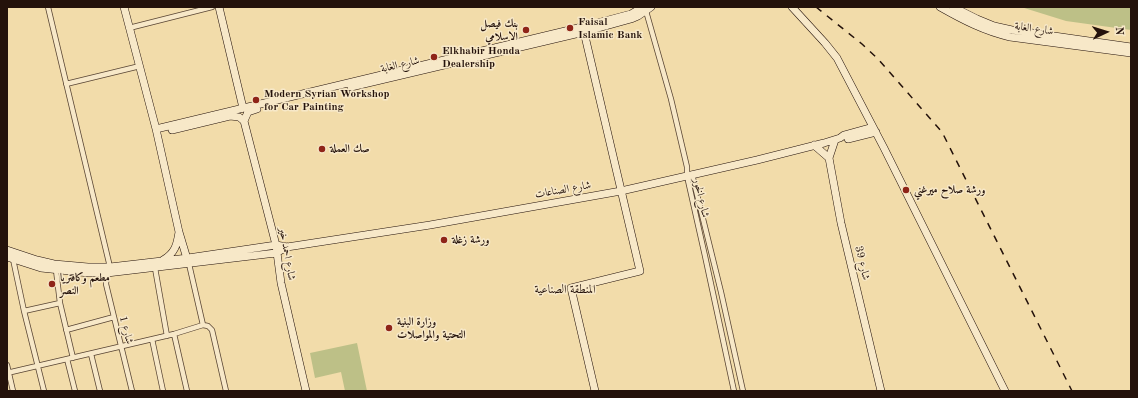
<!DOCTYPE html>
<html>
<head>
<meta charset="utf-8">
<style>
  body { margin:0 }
  #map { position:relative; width:1138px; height:398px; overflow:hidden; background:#f2dcaa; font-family:"Old Standard TT",serif }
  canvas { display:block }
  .frame { position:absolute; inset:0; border:8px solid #24120b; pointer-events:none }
  .north { position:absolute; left:1086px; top:12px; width:40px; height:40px; -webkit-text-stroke:3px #f7e8c8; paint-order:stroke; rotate:86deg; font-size:11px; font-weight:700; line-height:16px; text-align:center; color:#24120b }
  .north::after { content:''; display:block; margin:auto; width:14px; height:18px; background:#24120b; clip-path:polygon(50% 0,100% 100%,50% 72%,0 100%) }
</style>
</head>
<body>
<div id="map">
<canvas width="1138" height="398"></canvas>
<div class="frame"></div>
<div class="north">N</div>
</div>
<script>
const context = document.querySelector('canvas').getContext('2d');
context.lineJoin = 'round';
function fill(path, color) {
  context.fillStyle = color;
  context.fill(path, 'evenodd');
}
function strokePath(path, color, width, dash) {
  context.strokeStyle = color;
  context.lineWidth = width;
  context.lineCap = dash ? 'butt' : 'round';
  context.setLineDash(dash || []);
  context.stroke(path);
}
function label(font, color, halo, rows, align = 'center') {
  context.font = font + ' "Old Standard TT",Amiri,serif';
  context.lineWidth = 3;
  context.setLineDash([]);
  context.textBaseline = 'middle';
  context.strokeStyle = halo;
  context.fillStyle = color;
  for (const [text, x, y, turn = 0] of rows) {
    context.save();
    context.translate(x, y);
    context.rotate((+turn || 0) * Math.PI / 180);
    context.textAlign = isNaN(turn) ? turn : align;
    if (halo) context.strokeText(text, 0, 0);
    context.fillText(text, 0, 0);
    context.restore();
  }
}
const green = new Path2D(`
  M1021,7H1131V30L1066,21Z
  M357,343L367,391H345L341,372L315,378L310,353Z`);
const street = new Path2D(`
  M48,7L110,267
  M646,11L671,99L687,167V176L705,256L734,391
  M129,28L212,7
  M66,84L140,66
  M692,174L721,292L743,391
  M13,259L24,311L44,391
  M189,264L203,325L208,326L212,330L226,391
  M155,268L167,336
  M56,270L60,303L73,358
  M107,273L106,284L132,391
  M24,311L60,303
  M66,330L114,317
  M174,334L187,391
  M152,339L163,391
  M91,354L100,391
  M67,359L75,391
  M7,365L13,391
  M7,373L174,334L203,325`);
const secondary = new Path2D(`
  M124,7L156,129L179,232L188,262
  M219,7L243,108
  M792,7L825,43L837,58L884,148L1005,391
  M940,7C963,20 984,31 1010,37L1131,53
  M953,7L977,19L994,26L1012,30L1131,47
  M584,32L640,271L571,288L595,391
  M351,87L584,32L631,19L638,16L651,7
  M244,121L248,112L257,109
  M244,121L276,245L281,283L306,391
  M156,129L582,27L631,14L643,7
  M172,130L230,116L239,117L244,121
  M848,139L876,132
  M835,140L829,158L841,223L881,391
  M814,145L829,158
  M7,250L37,260L54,264L88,267H110L188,258L276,245L287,247L430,225L621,191L757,160L824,143L840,138L844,135L873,127
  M7,257L41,268L89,273H107L276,253L287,247
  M163,260C175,253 177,245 179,232`);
const rail = new Path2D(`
  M816,7L862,44L878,59L942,132L1072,391`);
const markers = [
  [570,28,4,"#8f2418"],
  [526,30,4,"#8f2418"],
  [434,57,4,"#8f2418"],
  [256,100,4,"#8f2418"],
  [322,149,4,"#8f2418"],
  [906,190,4,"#8f2418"],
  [444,240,4,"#8f2418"],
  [52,284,4,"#8f2418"],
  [389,328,4,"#8f2418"]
];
const poiNames = [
  ["Faisal",578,22],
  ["Islamic Bank",578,35],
  ["بنك فيصل",518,24,"right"],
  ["الاسلامي",518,37,"right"],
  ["Elkhabir Honda",442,51],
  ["Dealership",442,64],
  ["Modern Syrian Workshop",264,94],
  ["for Car Painting",264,107],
  ["صك العملة",330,149],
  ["ورشة صلاح ميرغني",914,190],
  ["ورشة زغلة",452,240],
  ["مطعم وكافتريا",60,278],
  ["النصر",60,291],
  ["وزارة البنية",397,322],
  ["التحتية والمواصلات",397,335]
];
const streetNames = [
  ["شارع الغابة",1034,29,8],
  ["شارع الغابة",400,65,-13],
  ["شارع الصناعات",563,190,-10],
  ["شارع الخور",701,198,77],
  ["شارع احمد خير",287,254,80],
  ["شارع 39",862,263,77],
  ["شارع 1",126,330,76]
];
const neighbourhoodNames = [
  ["المنطقة الصناعية",565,290]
];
fill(green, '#bdc087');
strokePath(street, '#584433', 6);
strokePath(secondary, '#24120b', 8);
strokePath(street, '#f7e8c8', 4.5);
strokePath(secondary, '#f7e8c8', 7);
strokePath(rail, '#24120b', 1.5, [7, 7]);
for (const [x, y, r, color] of markers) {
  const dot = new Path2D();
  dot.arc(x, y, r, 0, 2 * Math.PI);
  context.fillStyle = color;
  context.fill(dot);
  strokePath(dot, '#f7e8c8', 1.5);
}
label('bold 11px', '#24120b', '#f7e8c8', poiNames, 'left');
label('11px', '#24120b', '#f7e8c8', streetNames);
label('12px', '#24120b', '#f7e8c8', neighbourhoodNames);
</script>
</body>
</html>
